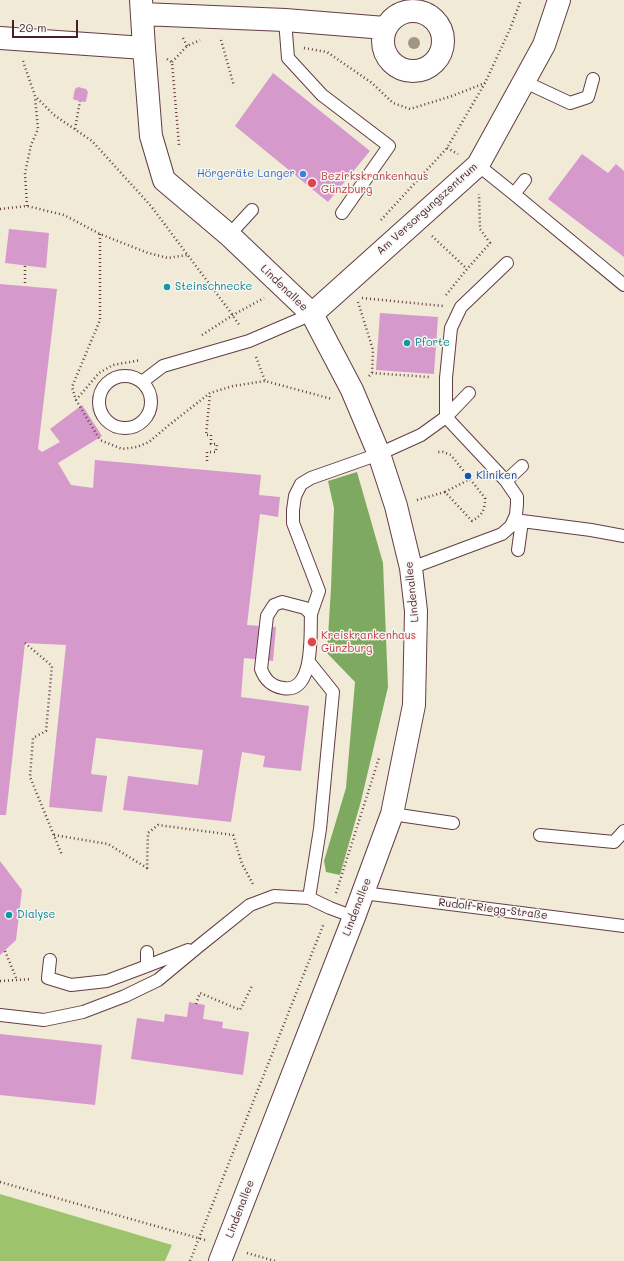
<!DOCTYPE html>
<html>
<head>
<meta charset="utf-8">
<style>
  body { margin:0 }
  #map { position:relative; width:624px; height:1261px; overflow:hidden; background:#f0ead6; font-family:Mali,sans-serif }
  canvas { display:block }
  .scale { position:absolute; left:12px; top:20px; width:66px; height:18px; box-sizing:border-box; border:2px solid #4a1f2b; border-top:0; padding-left:5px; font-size:12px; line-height:14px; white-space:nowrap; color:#4a1f2b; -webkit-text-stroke:3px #f6f6f2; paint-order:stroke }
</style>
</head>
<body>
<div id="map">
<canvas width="624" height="1261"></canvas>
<div class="scale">20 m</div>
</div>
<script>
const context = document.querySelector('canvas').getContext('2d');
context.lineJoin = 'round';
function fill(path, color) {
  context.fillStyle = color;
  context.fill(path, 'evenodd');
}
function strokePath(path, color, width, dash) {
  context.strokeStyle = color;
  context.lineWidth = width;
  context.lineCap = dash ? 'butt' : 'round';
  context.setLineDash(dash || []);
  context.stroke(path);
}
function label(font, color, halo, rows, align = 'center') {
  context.font = font + ' Mali,sans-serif';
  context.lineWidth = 3;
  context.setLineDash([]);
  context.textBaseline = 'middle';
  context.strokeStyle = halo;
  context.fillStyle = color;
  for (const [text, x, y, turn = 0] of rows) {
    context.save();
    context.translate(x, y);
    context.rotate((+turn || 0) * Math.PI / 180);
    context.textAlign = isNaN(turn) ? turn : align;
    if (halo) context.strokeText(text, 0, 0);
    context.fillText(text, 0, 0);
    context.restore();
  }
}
const green = new Path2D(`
  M0,1194L172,1245L165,1261H0Z`);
const forest = new Path2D(`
  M357,472L383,563L388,687L361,801L340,875L326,872L324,861L346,788L355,682L327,653L331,588L334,508L328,481Z`);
const building = new Path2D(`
  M273,73L370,151L328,202L235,126Z
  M78,87L86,89L88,92L86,101L85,102L75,100L73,99L75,89Z
  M582,154L608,173L616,164L624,171V257L548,199Z
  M9,229L49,233L46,268L5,263Z
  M0,284L57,289L38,449L42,452L60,442L50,429L82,405L102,436L58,463L71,485L93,488L95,460L261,475L259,495L280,497L278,517L260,514L247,625L276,627L273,661L244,658L241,697L309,706L301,771L263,767L265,756L242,752L231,822L123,810L128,776L198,785L203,750L96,738L91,774L107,776L102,812L49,807L66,645L25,643L6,815H0Z
  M380,313L438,317L434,374L376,370Z
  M0,861L22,890L16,940L0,955Z
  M189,1002L205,1005L203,1019L223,1022L222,1028L249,1032L243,1075L131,1059L137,1018L164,1022L165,1014L187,1017Z
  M0,1034L102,1045L95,1105L0,1095Z`);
const path = new Path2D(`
  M183,38L187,46
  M221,40L234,86
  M304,48L327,52L372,83L393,103L410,109L452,96L485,83
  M167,59L172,62L179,145
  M23,61L35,96L54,115L92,141L151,206L229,310L240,326
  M172,62L187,46L200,40
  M75,129L80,101
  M447,148L458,154
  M27,206L25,173L31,145L38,129L35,97
  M0,209L27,206L64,215L100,234L148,253L168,258L187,255
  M381,220L447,148L485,83L510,29L521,0
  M100,234V320L72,387L76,400L100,440L122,449L137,447L149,442L169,425L210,393L233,386L265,381
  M432,236L467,269
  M25,266V286
  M446,295L467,269L490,243L480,229L479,194
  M362,298L443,306
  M358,302L373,350L372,373
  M202,335L233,315L264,298
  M256,357L265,381L332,399
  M369,376L372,373L429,377
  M76,400L99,373L113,365L141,360
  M207,461V452H216L217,444H211V435H206L210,394
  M445,492L470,479
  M417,500L445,492L472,521C482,515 485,511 485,498L451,455L443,452H436
  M25,643L52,666L46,731L33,738L30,777L62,855
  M54,835L108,844L147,868L148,833L158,825L233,835L242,864L254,886
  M336,893L379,758
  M5,951L17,980
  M0,981L31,979
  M196,1004L200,993L240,1010L252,986
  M0,1182L205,1240
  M247,1253L275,1261
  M190,1261L324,923`);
const service = new Path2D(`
  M285,20L288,58L322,95L389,146L342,213
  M525,82L570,103L588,97L593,79
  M478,165L514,194L624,285
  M514,194L525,180
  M229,235L252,210
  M99 402a26 26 0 1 1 52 0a26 26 0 1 1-52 0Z
  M142,382L163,366L249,341L312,314
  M446,417V378L451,328L461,307L507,263
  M446,417L469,393
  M506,481L522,466
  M518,550L522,521L591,530L624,536
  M282,602L305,608L311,614C310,633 315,694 283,688C271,686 265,680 261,669L267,616L274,605Z
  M311,614L319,591L293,523V510L295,496L301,484L311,478L379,454L421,435L446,417L506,481L517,497V504L516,515L511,526L502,534L411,568
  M392,814L453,823
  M540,835L614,842L624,831
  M363,893L624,926
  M309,898L320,829L333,692L309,662
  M147,952V966L188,950
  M50,960L48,978L71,985L107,981L147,966
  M0,1015L44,1020L83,1012L125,996L158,980L199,946L250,905L274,896L309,898L330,908L354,917`);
const minor = new Path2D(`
  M141,0L144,48L151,136L164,180L229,235L312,314L352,390L379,454L396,506L411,568L416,611L414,705L392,814L354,917L220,1261
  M383 41a30 30 0 1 1 60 0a30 30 0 1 1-60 0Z
  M142,14L285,20L385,28
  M0,38L144,48
  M312,314L478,165L544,45L559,0`);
const trees = [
  [414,43]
];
const markers = [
  [303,174,4,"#3f7fe0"],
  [312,183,5,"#e0444e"],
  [167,287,4,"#0f9aa8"],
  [407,343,4,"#0f9aa8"],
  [468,476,4,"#1a4fb4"],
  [312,642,5,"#e0444e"],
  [9,915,4,"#0f9aa8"]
];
const shopNames = [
  ["Hörgeräte Langer",295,174]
];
const healthNames = [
  ["Bezirkskrankenhaus",321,177],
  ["Günzburg",321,190],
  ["Kreiskrankenhaus",321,636],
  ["Günzburg",321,649]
];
const streetNames = [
  ["Am Versorgungszentrum",427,209,-42],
  ["Lindenallee",284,288,44],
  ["Lindenallee",412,592,-96],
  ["Lindenallee",357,907,-69],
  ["Rudolf-Riegg-Straße",493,909,7],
  ["Lindenallee",240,1209,-69]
];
const cultureNames = [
  ["Steinschnecke",175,287],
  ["Pforte",415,343],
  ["Dialyse",17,915]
];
const transitNames = [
  ["Kliniken",476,476]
];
fill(green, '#9ec36d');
fill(forest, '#7ea960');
fill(building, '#d699cc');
strokePath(service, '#633d45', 14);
strokePath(minor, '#633d45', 24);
strokePath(path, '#633d45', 2.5, [1, 3]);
strokePath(service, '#fff', 12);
strokePath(minor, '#fff', 22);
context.fillStyle = '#a29583';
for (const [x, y] of trees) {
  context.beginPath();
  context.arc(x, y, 6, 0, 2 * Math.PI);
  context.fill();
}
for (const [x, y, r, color] of markers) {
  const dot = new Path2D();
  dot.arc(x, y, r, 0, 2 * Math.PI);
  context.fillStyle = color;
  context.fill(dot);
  strokePath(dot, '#f6f6f2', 1.5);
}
label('11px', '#366cbe', '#f6f6f2', shopNames, 'right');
label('11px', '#be3a42', '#f6f6f2', healthNames, 'left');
label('11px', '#4a1f2b', '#f6f6f2', streetNames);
label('11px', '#0d838f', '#f6f6f2', cultureNames, 'left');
label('11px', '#164399', '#f6f6f2', transitNames, 'left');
</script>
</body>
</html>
